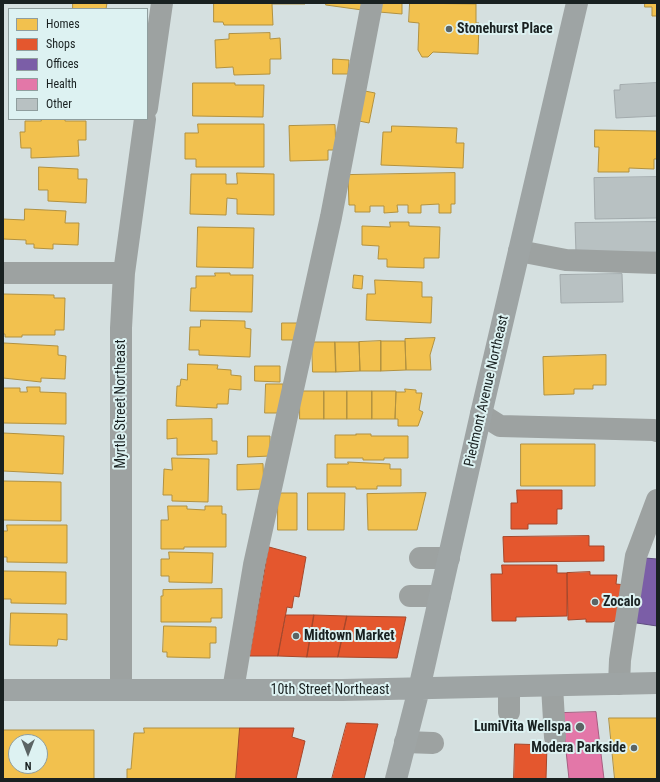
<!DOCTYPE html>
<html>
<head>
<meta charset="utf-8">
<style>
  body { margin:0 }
  #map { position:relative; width:660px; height:782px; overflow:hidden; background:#d5e0e0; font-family:"Roboto Condensed",sans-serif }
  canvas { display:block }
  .frame { position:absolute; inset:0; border:4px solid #192121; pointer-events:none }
  .legend { position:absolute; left:8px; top:8px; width:140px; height:112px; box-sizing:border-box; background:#ddf2f2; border:1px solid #8f9e9e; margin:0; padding:5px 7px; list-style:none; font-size:12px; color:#192121 }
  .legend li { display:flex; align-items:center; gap:8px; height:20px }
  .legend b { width:20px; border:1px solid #8f9e9e }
  .north { position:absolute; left:8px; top:734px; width:40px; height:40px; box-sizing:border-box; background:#ddf2f2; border:1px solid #8f9e9e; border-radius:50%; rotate:180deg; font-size:11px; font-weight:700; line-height:16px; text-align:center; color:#192121 }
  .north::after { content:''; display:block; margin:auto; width:14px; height:18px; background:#5b6464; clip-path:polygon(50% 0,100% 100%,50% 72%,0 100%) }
</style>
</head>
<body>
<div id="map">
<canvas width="660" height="782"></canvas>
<div class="frame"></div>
<ul class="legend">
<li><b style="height:11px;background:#f2c14e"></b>Homes</li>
<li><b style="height:11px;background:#e4572e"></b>Shops</li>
<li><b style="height:11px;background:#7b5ea7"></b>Offices</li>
<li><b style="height:11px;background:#e377a8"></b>Health</li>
<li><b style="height:11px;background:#b8c1c2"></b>Other</li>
</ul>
<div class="north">N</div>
</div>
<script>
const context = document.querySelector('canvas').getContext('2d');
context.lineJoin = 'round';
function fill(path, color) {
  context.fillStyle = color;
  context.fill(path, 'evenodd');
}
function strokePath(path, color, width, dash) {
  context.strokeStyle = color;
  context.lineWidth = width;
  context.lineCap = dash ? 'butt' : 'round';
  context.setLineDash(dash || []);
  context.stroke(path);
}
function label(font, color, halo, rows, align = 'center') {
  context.font = font + ' "Roboto Condensed",sans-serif';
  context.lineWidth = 4;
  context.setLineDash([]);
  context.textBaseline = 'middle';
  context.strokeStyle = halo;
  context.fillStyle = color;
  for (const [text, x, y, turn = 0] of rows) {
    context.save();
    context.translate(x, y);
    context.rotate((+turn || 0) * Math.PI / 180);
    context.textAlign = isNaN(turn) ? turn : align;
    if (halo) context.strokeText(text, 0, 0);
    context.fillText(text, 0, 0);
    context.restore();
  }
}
const homes = new Path2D(`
  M73,3H107L106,9H73Z
  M214,3H305V4H272L273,25H224L223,22H214Z
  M326,3H363L362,10L326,5Z
  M379,3H402V14L379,12Z
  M410,3L476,4V23H479L478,54L433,52L428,57H422L418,50L419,23L409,22Z
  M645,3H657V16H652V7H645Z
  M270,33V39L280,38L281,59H270V74L234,75L233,67L216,68L215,40L229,39V34Z
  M333,59L349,60L348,74H333Z
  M193,83H235V85H264L263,117L193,116Z
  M360,90L375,93L369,123L354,120Z
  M41,119H65V121H86V140H78L79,156L31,158V148H21L20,132H25V121H41Z
  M198,124H264V167H196V159H185V133H198Z
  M335,125L336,150H328V160L290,161L289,126Z
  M392,126L457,128L456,143H464L463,168L381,165L383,132H391Z
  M595,130L657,131V159H654V169L629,168V172H598L599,147H595Z
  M39,167L78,169V179H87L86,203L48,201V190H39Z
  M237,173L274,174V215L237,214V199L227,198L226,215L190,214L191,174H226V184H237Z
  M455,173V204H451V213H439V204L421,205V213H408V205H397L398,212L384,213V206H370V212H355V205H349L348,175Z
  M25,209L66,211L65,223H79L78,245L53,244V249L34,248V244H26V240L3,239V219L24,220Z
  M390,222H409V226L440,227L439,258H424V268L387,267V259H378L379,246L362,245V226L390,227Z
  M198,227L254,228L253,268L197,267Z
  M215,273H230V275H253L252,312L190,311L191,288H196V276H215Z
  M354,275L363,276L362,289L353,288Z
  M375,280L422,282V297H432L431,323L366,320L367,294H375Z
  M3,294L54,295V298H65L64,330H55V335H22V337H5V334H3Z
  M201,320L245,321V328L251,329L250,357L199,355V350H189L190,327H200Z
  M282,323H301L300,340H282Z
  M435,338L430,355L431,370H406L405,339Z
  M381,341V371H360L359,342Z
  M381,341H405L406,370L381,371Z
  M312,342H335L336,372H313Z
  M335,342H359L360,371L336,372Z
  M4,343L58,346V355L66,356L65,379L41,378V382L3,378Z
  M606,355V385H593V389H574V394L544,395L543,357Z
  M188,364L218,365L217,369L231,370V375L241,376V390L229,389L228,404H217V408L176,406L177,386H180L181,379L187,380Z
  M255,366H280V382L255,381Z
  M266,384H283L282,413H265Z
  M27,387H40V392L66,393V424L3,423V388H20V392H27Z
  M405,389L416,390V393H422L419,410L423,412L418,426H398V419H395L396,392H405Z
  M300,391H324V419H300Z
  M324,391H347V419H324Z
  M347,391H372V419H347Z
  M372,391H396L395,419H372Z
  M212,419V441H217V454L177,455V438L167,439V420Z
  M3,433L64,436L63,474L3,471Z
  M356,434H371V436H408V458H384V460H363V458H335V435H356Z
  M248,436H270V456L248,457Z
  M521,444H595V486H521Z
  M172,458L209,459L208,502L172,501V495H163L164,469L172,470Z
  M348,462L390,464V469H401V486H377V489H356V487H327V464H348Z
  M263,464L264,489L237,490V465Z
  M3,481L61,482V521L3,520Z
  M278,493H297V530H278Z
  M308,493H345L344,530H308Z
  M426,493L417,530H368L367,494Z
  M168,506H187V509L205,510V506H222V514H226V547H184V549H161V520H168Z
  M7,525H67V563L7,562V557H3V531H7Z
  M169,552L213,553L212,583L169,582V576H161V559H169Z
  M3,571L66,572V604L11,603V599H3Z
  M222,589V618H211V622H161V596H163V590Z
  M11,613L67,614V640L58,639L57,646L10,645Z
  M164,626L216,627V643H210V658L167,657V652H163Z
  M609,718H657V779H615Z
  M144,728H240L236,779H127V769H131L134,733H144Z
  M3,730H94V779H3ZM16,742H40V766H16Z`);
const shops = new Path2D(`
  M517,490H562V509H557V524H528V529H511V503H517Z
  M589,536V546H604V561L504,562L503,537Z
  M269,547L306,557L299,597L294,596L292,608L287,607L278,656H250Z
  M502,565H557V573H567V616L516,617V621H492L491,574H502Z
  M590,572V575H617L616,584L626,585L620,619L612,622H586V619L568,620L567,573Z
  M286,615H314L307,657L278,656Z
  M314,615L347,616L338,657H307Z
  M347,616L406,617L397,658L338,657Z
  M347,723L378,724L364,779H332Z
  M240,728H294L292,737L305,741L296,779H236Z
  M515,744L547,745L546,779H514Z`);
const offices = new Path2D(`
  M645,558L657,559V626L630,622Z`);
const health = new Path2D(`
  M596,712L604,779H569L562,713Z`);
const building = new Path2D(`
  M657,83V116L616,118L614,90H620V85Z
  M657,177V218L595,219L594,178Z
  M657,222V252L576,253L575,223Z
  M622,274L623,302L561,303L560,275Z`);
const minor = new Path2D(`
  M147,108L162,3
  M519,251L566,260L657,263
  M3,273H124
  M481,414L500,426L654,430L657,431
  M420,558H449
  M410,596H440
  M619,684L620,660L636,556L657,500
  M552,686L555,737
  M121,690V328L124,273L145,119
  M233,690L254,565L331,217L372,3
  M509,712V687
  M405,742L433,743`);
const major = new Path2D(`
  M3,690H342L657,683
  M396,779L419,689L481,414L577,3`);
const markers = [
  [449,29,4,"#5b6464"],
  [595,602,4,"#5b6464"],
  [296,636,4,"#5b6464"],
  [580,727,5,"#5b6464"],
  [634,748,4,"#5b6464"]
];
const poiNames = [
  ["Stonehurst Place",457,29],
  ["Zocalo",603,602],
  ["Midtown Market",304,636],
  ["LumiVita Wellspa",571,727,"right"],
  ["Modera Parkside",626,748,"right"]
];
const streetNames = [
  ["Piedmont Avenue Northeast",487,391,-77],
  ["Myrtle Street Northeast",121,404,-90],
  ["10th Street Northeast",330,690]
];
fill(homes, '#f2c14e');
strokePath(homes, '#b19140', 1);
fill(shops, '#e4572e');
strokePath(shops, '#a7472a', 1);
fill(offices, '#7b5ea7');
strokePath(offices, '#5e4c7f', 1);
fill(health, '#e377a8');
strokePath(health, '#a65d80', 1);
fill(building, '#b8c1c2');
strokePath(building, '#a2aaac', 1);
strokePath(minor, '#9da2a1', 22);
strokePath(major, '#9ea4a4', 22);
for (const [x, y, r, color] of markers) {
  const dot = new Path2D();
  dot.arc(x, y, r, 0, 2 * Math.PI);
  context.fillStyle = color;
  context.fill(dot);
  strokePath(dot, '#ddf2f2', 1.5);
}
label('bold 14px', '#192121', '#ddf2f2', poiNames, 'left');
label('14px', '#192121', '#ddf2f2', streetNames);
</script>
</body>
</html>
